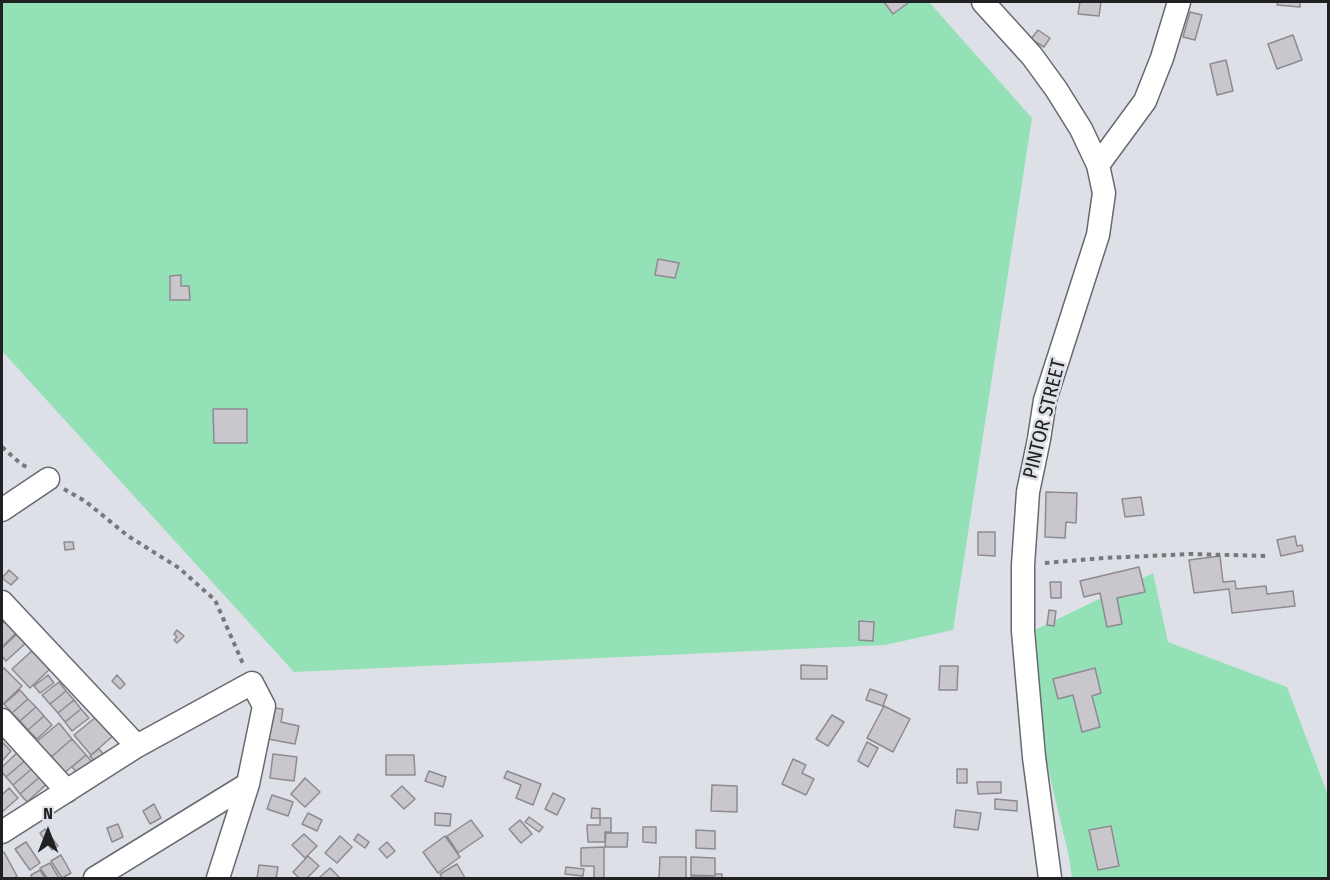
<!DOCTYPE html>
<html>
<head>
<meta charset="utf-8">
<style>
  body { margin:0 }
  #map { position:relative; width:1330px; height:880px; overflow:hidden; background:#dee0e7; font-family:"Fira Sans Condensed",sans-serif }
  canvas { display:block }
  .frame { position:absolute; inset:0; border:3px solid #212124; pointer-events:none }
  .north { position:absolute; left:18px; top:802px; width:60px; height:60px; -webkit-text-stroke:4px #dee0e7; paint-order:stroke; rotate:0deg; font-size:16px; font-weight:700; line-height:24px; text-align:center; color:#212124 }
  .north::after { content:''; display:block; margin:auto; width:21px; height:27px; background:#212124; clip-path:polygon(50% 0,100% 100%,50% 72%,0 100%) }
</style>
</head>
<body>
<div id="map">
<canvas width="1330" height="880"></canvas>
<div class="frame"></div>
<div class="north">N</div>
</div>
<script>
const context = document.querySelector('canvas').getContext('2d');
context.lineJoin = 'round';
function fill(path, color) {
  context.fillStyle = color;
  context.fill(path, 'evenodd');
}
function strokePath(path, color, width, dash) {
  context.strokeStyle = color;
  context.lineWidth = width;
  context.lineCap = dash ? 'butt' : 'round';
  context.setLineDash(dash || []);
  context.stroke(path);
}
function label(font, color, halo, rows, align = 'center') {
  context.font = font + ' "Fira Sans Condensed",sans-serif';
  context.lineWidth = 5;
  context.setLineDash([]);
  context.textBaseline = 'middle';
  context.strokeStyle = halo;
  context.fillStyle = color;
  for (const [text, x, y, turn = 0] of rows) {
    context.save();
    context.translate(x, y);
    context.rotate((+turn || 0) * Math.PI / 180);
    context.textAlign = isNaN(turn) ? turn : align;
    if (halo) context.strokeText(text, 0, 0);
    context.fillText(text, 0, 0);
    context.restore();
  }
}
const green = new Path2D(`
  M2,2H929L1032,118L953,630L885,645L294,672L2,351Z
  M1153,573L1168,642L1287,687L1328,795V878H1072L1069,857L1040,735L1035,630Z`);
const building = new Path2D(`
  M884,2H907L908,3L893,14Z
  M1080,2H1101L1099,16L1078,14Z
  M1278,2H1300V7L1277,5Z
  M1190,12L1202,15L1195,40L1183,37Z
  M1038,30L1050,38L1044,47L1031,39Z
  M1293,35L1302,60L1277,69L1268,44Z
  M1226,60L1233,91L1217,95L1210,64Z
  M658,259L679,263L675,278L655,275Z
  M181,275V286H189L190,300H170V276Z
  M213,409H247V443H214Z
  M1046,492L1077,493L1076,523L1066,522L1065,538L1045,537Z
  M1141,497L1144,515L1125,517L1122,499Z
  M978,532H995V556L978,555Z
  M1295,536L1297,546L1302,545L1303,551L1281,556L1277,540Z
  M64,542H73L74,549L65,550Z
  M1220,556L1223,582L1235,581L1236,589L1266,586L1267,594L1293,591L1295,606L1232,613L1229,589L1194,593L1189,560Z
  M1139,567L1145,592L1117,598L1122,624L1107,627L1100,593L1084,597L1080,581Z
  M9,570L18,578L11,585L2,578Z
  M1050,582H1061V598H1051Z
  M1049,610L1056,611L1054,626L1047,625Z
  M8,618L19,630L2,647V624Z
  M859,621L874,622L873,641L859,640Z
  M177,630L184,636L177,643L174,640L177,637L174,634Z
  M19,632L27,642L6,661L2,656V648Z
  M34,649L51,668L30,688L12,669Z
  M801,665L827,666V679H801Z
  M940,666H958L957,690H939Z
  M4,668L22,686L2,705V670Z
  M1095,668L1101,693L1092,696L1100,727L1082,732L1073,695L1058,699L1053,679Z
  M48,675L54,683L40,693L34,686Z
  M117,675L125,684L120,689L112,681Z
  M59,682L66,691L50,704L42,695Z
  M870,689L887,695L883,706L866,700Z
  M20,690L28,699L12,713L4,704Z
  M66,691L74,700L58,713L50,704Z
  M28,699L36,707L20,721L12,713Z
  M74,700L81,709L65,722L58,713Z
  M884,706L910,719L893,752L867,738Z
  M36,707L44,716L28,730L20,721Z
  M274,708L283,709L281,722L299,726L295,744L268,739Z
  M81,709L89,718L72,731L65,722Z
  M832,715L844,722L828,746L816,739Z
  M44,716L52,725L37,739L28,730Z
  M96,717L113,736L91,755L74,735Z
  M59,723L72,739L50,758L36,742Z
  M72,739L86,755L63,774L50,758Z
  M2,742L11,751L2,761Z
  M867,742L878,748L868,767L858,761Z
  M99,749L105,756L96,763L90,756Z
  M20,750L28,758L6,777L2,772V767Z
  M273,754L297,757L294,781L270,778Z
  M86,755L93,763L79,775L72,767Z
  M386,755H414L415,775H386Z
  M28,758L35,766L13,785L6,777Z
  M793,759L806,765L802,773L814,779L806,795L782,784Z
  M35,766L42,775L20,794L13,785Z
  M957,769H967V783H957Z
  M429,771L446,777L443,787L425,781Z
  M507,771L541,784L533,805L516,798L521,785L504,778Z
  M42,775L49,782L27,802L20,794Z
  M305,778L320,792L305,807L291,794Z
  M977,782H1001V793L978,794Z
  M712,785L737,786V812L711,811Z
  M402,786L415,799L404,809L391,796Z
  M9,788L18,798L2,812V795Z
  M553,793L565,799L557,815L545,809Z
  M272,795L293,802L288,816L267,809Z
  M995,799L1017,801V811L995,809Z
  M154,804L161,818L150,824L143,811Z
  M592,808L600,809V818H591Z
  M956,810L981,813L978,830L954,827Z
  M308,813L322,820L317,831L302,824Z
  M435,813L451,814L450,826L435,825Z
  M529,817L543,827L539,832L525,822Z
  M600,818H611V832H605V842H588L587,825H600Z
  M471,820L483,836L458,853L447,836Z
  M520,820L532,834L521,843L509,829Z
  M118,824L123,837L112,842L107,828Z
  M1111,826L1119,866L1098,870L1089,830Z
  M643,827H656V843L643,842Z
  M45,829L58,846L52,850L40,833Z
  M696,830L715,831V849L696,848Z
  M606,833H628L627,847H605Z
  M304,834L317,846L305,858L292,845Z
  M358,834L369,842L365,848L354,840Z
  M340,836L352,847L337,863L325,853Z
  M445,836L460,857L438,873L423,852Z
  M26,842L40,863L30,870L15,849Z
  M387,842L395,851L387,858L379,849Z
  M604,847V878H594V866H581V848Z
  M4,852L17,876L14,878H2V854Z
  M61,855L71,873L62,878L51,861Z
  M308,856L319,866L307,878H299L293,872Z
  M660,857H686V878H659Z
  M691,857L715,858V876L691,875Z
  M50,863L59,878H47L40,868Z
  M457,864L465,878H442L440,874Z
  M259,865L278,867L276,878H257Z
  M566,867L584,869L583,876L565,874Z
  M330,868L340,878H319Z
  M40,870L45,878H32L31,875Z
  M715,874H722V878H691V876H715Z`);
const path = new Path2D(`
  M2,447L21,464L27,467
  M64,489L85,501L128,536L179,568L215,600L244,666
  M1045,563L1104,558L1191,554L1268,556`);
const minor = new Path2D(`
  M983,2L1032,56L1056,89L1081,129L1098,165L1104,193L1098,235L1045,400L1039,439L1028,492L1023,565V631L1034,757L1050,878
  M1098,165L1145,101L1162,58L1179,2
  M2,510L48,479
  M2,602L137,746
  M2,720L67,791
  M2,832L137,746L252,683L264,706L248,784L218,878
  M95,878L248,784`);
const streetNames = [
  ["PINTOR STREET",1045,419,-76]
];
fill(green, '#94e1b7');
fill(building, '#c9c6cc');
strokePath(building, '#8e8a91', 1.5);
strokePath(minor, '#686970', 25);
strokePath(path, '#77787c', 4, [4.5, 4.5]);
strokePath(minor, '#fff', 22);
label('20px', '#212124', '#dee0e7', streetNames);
</script>
</body>
</html>
